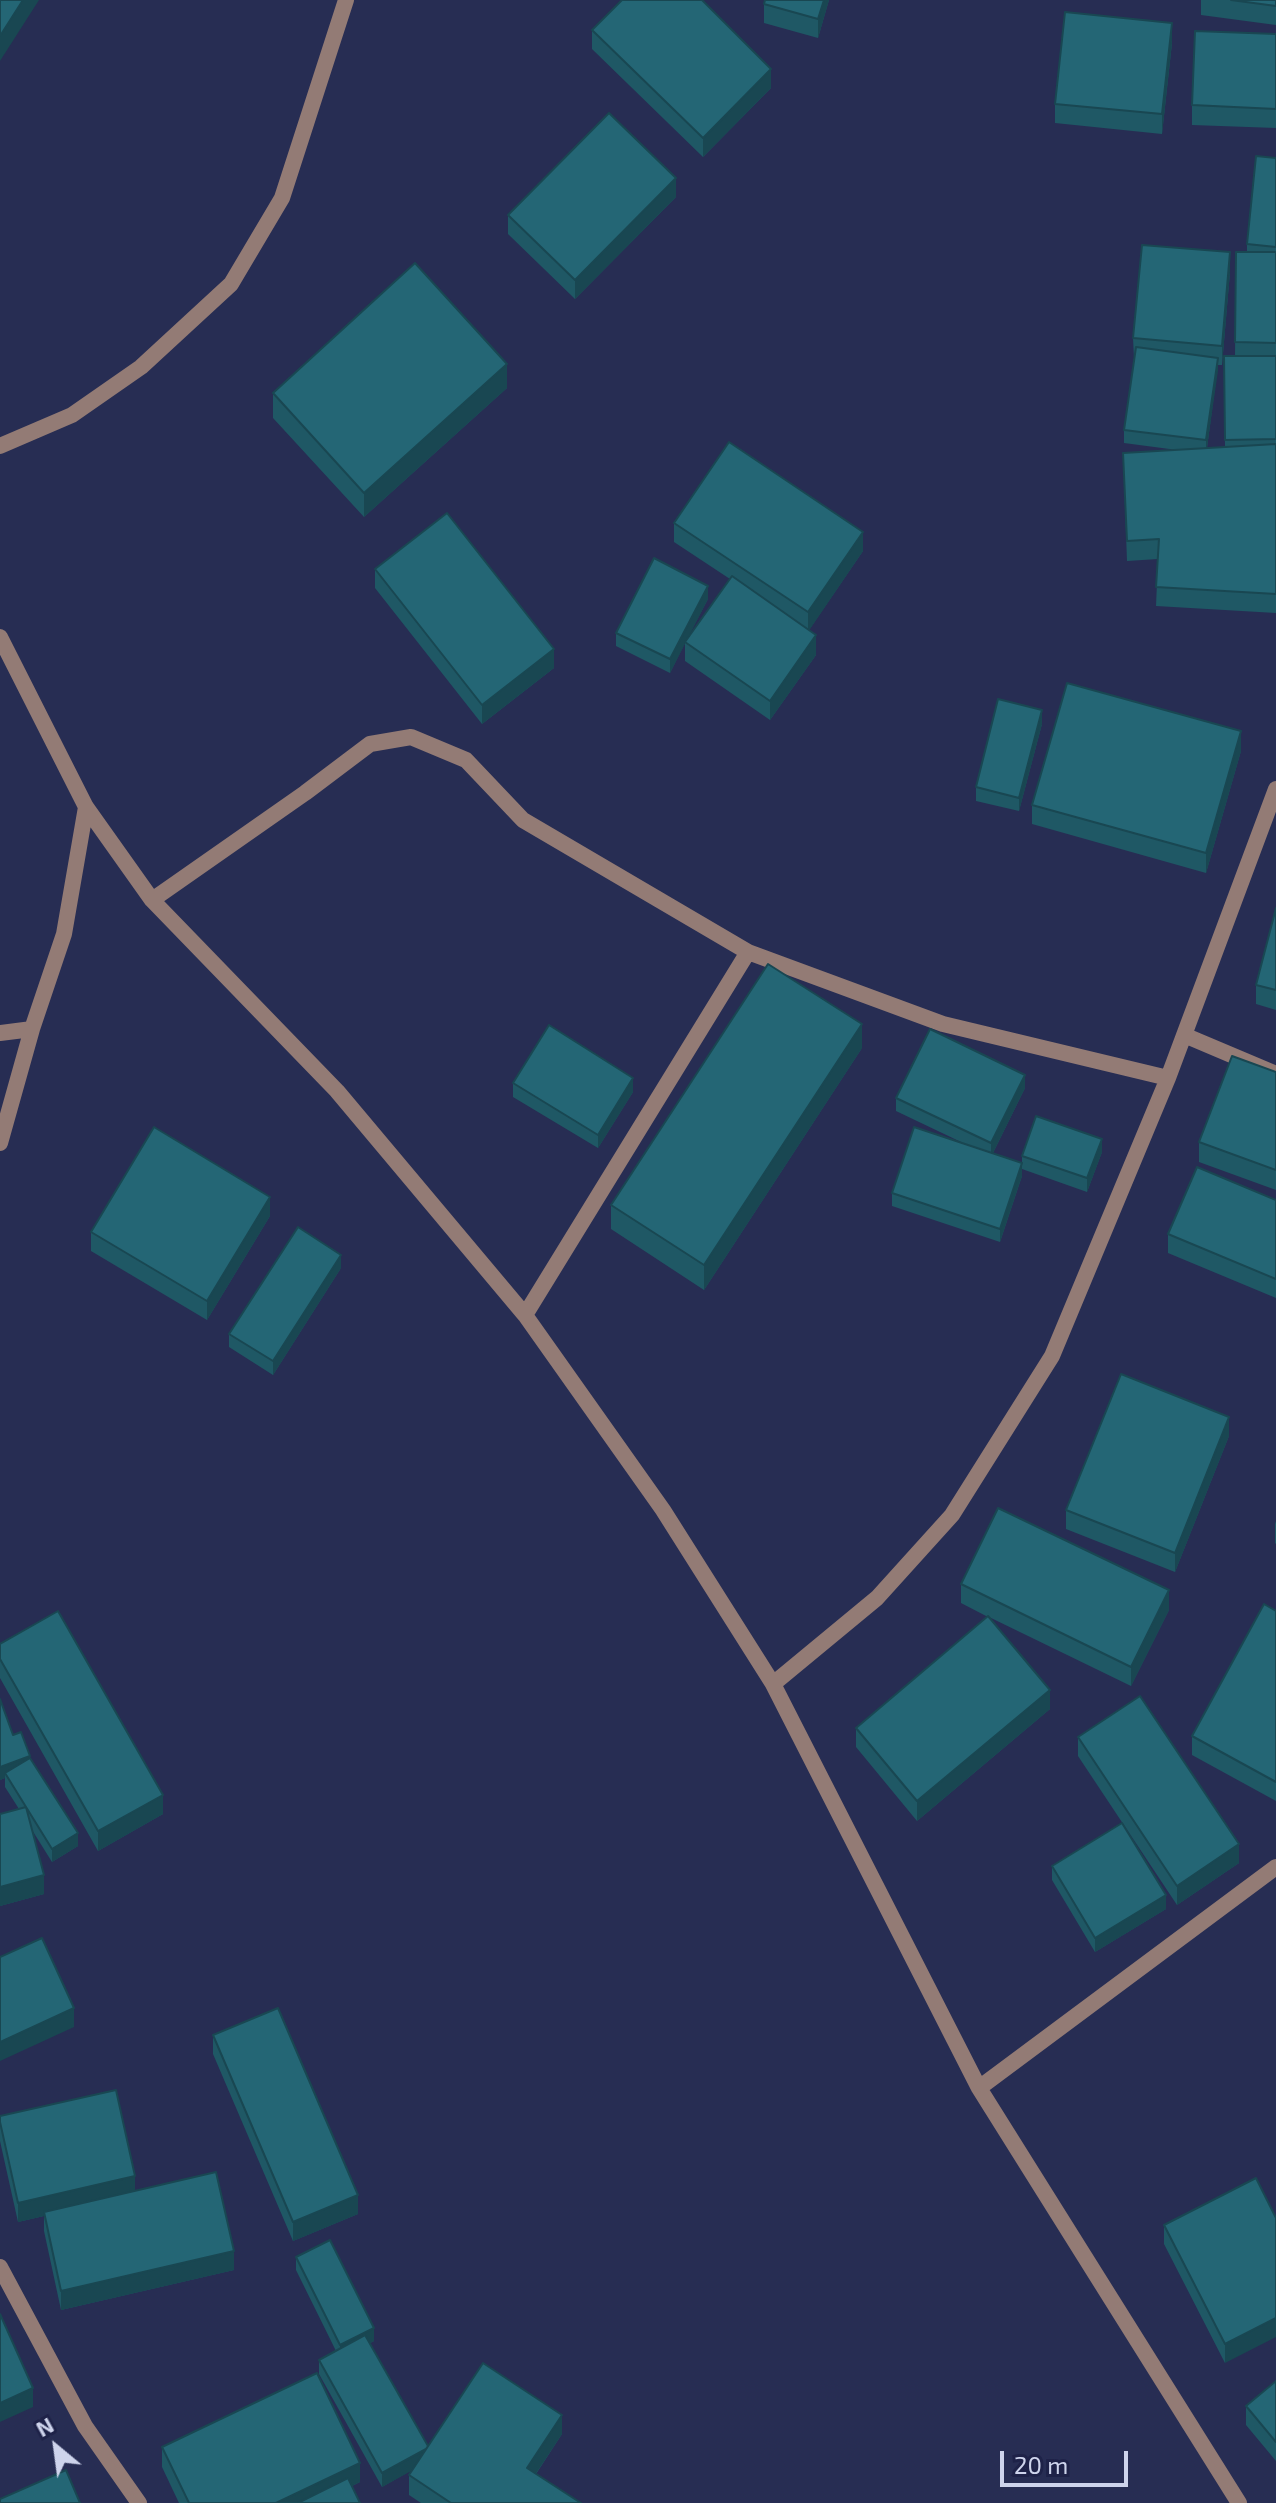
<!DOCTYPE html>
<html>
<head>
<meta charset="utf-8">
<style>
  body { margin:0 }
  #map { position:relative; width:1276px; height:2503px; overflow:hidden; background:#272d53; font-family:"Exo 2",sans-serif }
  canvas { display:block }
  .north { position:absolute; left:16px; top:2407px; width:80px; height:80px; -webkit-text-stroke:6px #1e2248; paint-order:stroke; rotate:331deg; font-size:22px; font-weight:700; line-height:32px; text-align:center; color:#ced4ec }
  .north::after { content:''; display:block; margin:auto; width:28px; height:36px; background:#ced4ec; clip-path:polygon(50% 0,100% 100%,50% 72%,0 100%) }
  .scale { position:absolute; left:1000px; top:2451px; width:128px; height:36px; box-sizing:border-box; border:4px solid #ced4ec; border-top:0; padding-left:10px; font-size:24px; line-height:28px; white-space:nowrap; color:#ced4ec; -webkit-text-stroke:6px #1e2248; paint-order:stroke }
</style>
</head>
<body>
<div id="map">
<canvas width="1276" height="2503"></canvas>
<div class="north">N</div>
<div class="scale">20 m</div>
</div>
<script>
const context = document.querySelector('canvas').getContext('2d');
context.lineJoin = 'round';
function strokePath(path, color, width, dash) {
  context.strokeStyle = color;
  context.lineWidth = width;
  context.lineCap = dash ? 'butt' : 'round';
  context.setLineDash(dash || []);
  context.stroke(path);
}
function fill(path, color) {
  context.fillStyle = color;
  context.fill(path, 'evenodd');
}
const minor = new Path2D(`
  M0,446L72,415L141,367L231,284L282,198L346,0
  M0,637L86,807L152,900L337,1091L525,1315L663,1510L773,1684L979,2088L1239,2503
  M152,900L305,793L370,744L411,737L466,760L523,820L748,952L943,1024L1168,1078
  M0,1033L32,1029
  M1184,1035L1276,1074
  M0,1143L32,1029L64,934L86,807
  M525,1315L748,952
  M773,1684L877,1598L952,1515L1052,1356L1168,1078L1276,789
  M979,2088L1276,1867
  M0,2267L85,2426L139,2503`);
const wall = new Path2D(`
  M829,0L818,38L764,23V4Z
  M1201,0H1276V25L1201,15Z
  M592,30L771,88L703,157L592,49Z
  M1276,34V128L1192,125V105Z
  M1172,43L1162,134L1055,123V104Z
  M1276,158V613L1156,606L1158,559L1127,561L1123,453L1177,450L1124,443V430L1134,358L1133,338L1230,272L1222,365H1218L1207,448L1225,447L1224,356H1235L1236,252H1247V244Z
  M676,197L575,299L508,234V215Z
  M507,388L364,517L273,418V393Z
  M674,523L863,551L809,630L816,655L770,720L685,661V643L670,673L616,646V633L708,599L688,637L730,579L674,542Z
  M375,569L554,668L482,724L375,588Z
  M1042,724L1019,811L976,801V787Z
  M1241,751L1206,873L1032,824V805Z
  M1276,908V1010L1256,1004V985Z
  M862,1048L704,1290L611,1229V1205Z
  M1276,1072V1190L1199,1162V1142Z
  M513,1083L633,1092L598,1148L513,1097Z
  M1025,1088L993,1153L1022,1176L1000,1242L892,1206V1193L961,1142L896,1111V1098Z
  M1102,1152L1087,1192L1022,1169V1156Z
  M1276,1200V1298L1168,1253V1234Z
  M270,1216L207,1320L91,1251V1232Z
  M341,1268L273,1375L229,1347V1334Z
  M1229,1436L1175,1572L1066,1529V1510Z
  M1276,1521V1544L1275,1543V1524Z
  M961,1584L1169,1610L1131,1686L989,1617L1050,1709L917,1821L856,1747V1728L988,1617L961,1603Z
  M1276,1611V1801L1192,1755V1736Z
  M0,1644L163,1814L98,1851L0,1678Z
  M0,1699L13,1735L30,1758L78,1846L52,1862L32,1830L44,1894L0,1906V1814L19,1809L5,1787V1778L0,1780Z
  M1078,1737L1239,1863L1177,1905L1078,1756Z
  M1052,1866L1166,1909L1095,1952L1052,1880Z
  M213,2035L358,2214L293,2241L213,2054Z
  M0,2116L135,2191L234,2270L61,2310L44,2231V2216L18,2222L0,2141Z
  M1276,2218L1225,2363L1164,2244V2225Z
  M296,2257L374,2341L370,2343L428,2446L562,2434L536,2474L581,2503H421L409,2495V2475L412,2470L382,2487L319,2374V2360L336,2351L296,2270Z
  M1276,2381V2461L1246,2425V2406Z
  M162,2447L360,2482L352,2486L360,2503H179L162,2467Z`);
const shadedWall = new Path2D(`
  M23,0H39L0,61V36Z
  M824,0H829L818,38V19Z
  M1172,23V43L1162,134V114Z
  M771,69V88L703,157V138Z
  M676,178V197L575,299V280Z
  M1230,252V272L1222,365V346Z
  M1218,358V371L1206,454V440Z
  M507,364V388L364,517V493Z
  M863,532V551L808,632V612Z
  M708,586V599L670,673V659Z
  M816,635V655L770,720V701Z
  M554,649V668L482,724V705Z
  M1042,710V724L1019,811V798Z
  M1241,731V751L1206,873V853Z
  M862,1024V1048L704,1290V1265Z
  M1025,1075V1088L991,1157V1143Z
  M633,1078V1092L598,1148V1135Z
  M1102,1139V1152L1087,1192V1178Z
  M1022,1163V1176L1000,1242V1229Z
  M270,1197V1216L207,1320V1301Z
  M341,1255V1268L273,1375V1361Z
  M1229,1417V1436L1175,1572V1553Z
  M1169,1590V1610L1131,1686V1667Z
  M1050,1690V1709L917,1821V1801Z
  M30,1756V1769L5,1773V1778L0,1780V1767Z
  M163,1795V1814L98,1851V1831Z
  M78,1833V1846L52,1862V1849Z
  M1239,1844V1863L1177,1905V1886Z
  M44,1875V1894L0,1906V1887Z
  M1166,1895V1909L1095,1952V1938Z
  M74,2008V2027L0,2061V2042Z
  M135,2176V2195L44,2212V2216L18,2222V2203Z
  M358,2195V2214L293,2241V2222Z
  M234,2251V2270L61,2310V2291Z
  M1276,2318V2337L1225,2363V2344Z
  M374,2328V2341L340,2358V2345Z
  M33,2388V2407L0,2422V2403Z
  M562,2415V2434L527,2487V2468Z
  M429,2448V2461L382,2487V2473Z
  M360,2463V2482L317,2503H276Z`);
const building = new Path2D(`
  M0,0H23L0,36Z
  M622,0H702L771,69L703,138L592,30Z
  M765,0H824L818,19L764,4Z
  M1231,0H1276V6Z
  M1065,12L1172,23L1162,114L1055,104Z
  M1195,31L1276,34V109L1192,105Z
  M609,113L676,178L575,280L508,215Z
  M1256,156L1276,158V247L1247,244Z
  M1142,245L1230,252L1222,346L1133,338Z
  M1236,252H1276V343L1235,342Z
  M415,263L507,364L364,493L273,393Z
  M1136,347L1218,358L1206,440L1124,430Z
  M1224,356H1276V439L1225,440Z
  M729,442L863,532L808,612L674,523Z
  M1276,444V594L1156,587L1159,539L1127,541L1123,453Z
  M447,513L554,649L482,705L375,569Z
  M654,558L708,586L670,659L616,633Z
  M732,576L816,635L770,701L685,642Z
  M1067,683L1241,731L1206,853L1032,805Z
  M998,699L1042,710L1019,798L976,787Z
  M1276,908V990L1256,985Z
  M768,964L862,1024L704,1265L611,1205Z
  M549,1025L633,1078L598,1135L513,1083Z
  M930,1029L1025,1075L991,1143L896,1098Z
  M1232,1056L1276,1072V1170L1199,1142Z
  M1036,1116L1102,1139L1087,1178L1022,1156Z
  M154,1127L270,1197L207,1301L91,1232Z
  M914,1127L1022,1163L1000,1229L892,1193Z
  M1197,1167L1276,1200V1279L1168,1234Z
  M298,1227L341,1255L273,1361L229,1334Z
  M1121,1374L1229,1417L1175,1553L1066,1510Z
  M998,1508L1169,1590L1131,1667L961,1584Z
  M1264,1604L1276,1611V1782L1192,1736Z
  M58,1611L163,1795L98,1831L0,1659V1644Z
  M988,1616L1050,1690L917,1801L856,1728Z
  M1140,1696L1239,1844L1177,1886L1078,1737Z
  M0,1699L13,1735L21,1732L30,1756L0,1767Z
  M30,1758L78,1833L52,1849L5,1773Z
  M26,1807L44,1875L0,1887V1814Z
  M1122,1823L1166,1895L1095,1938L1052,1866Z
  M42,1938L74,2008L0,2042V1957Z
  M278,2008L358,2195L293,2222L213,2035Z
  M116,2090L135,2176L18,2203L0,2122V2116Z
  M216,2172L234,2251L61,2291L44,2212Z
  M1256,2178L1276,2218V2318L1225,2344L1164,2225Z
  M330,2240L374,2328L340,2345L296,2257Z
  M0,2314L33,2388L0,2403Z
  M365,2335L428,2446L426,2449L382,2473L319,2360Z
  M483,2363L562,2415L527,2468L581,2503H451L409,2475Z
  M317,2373L360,2463L276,2503H189L162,2447Z
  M1276,2381V2442L1246,2406Z
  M66,2470L80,2503H0V2499Z
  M348,2478L360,2503H298Z`);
strokePath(minor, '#937b75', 16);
fill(wall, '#1f5865');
fill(shadedWall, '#194752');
fill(building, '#246675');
strokePath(building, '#194752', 2);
</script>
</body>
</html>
